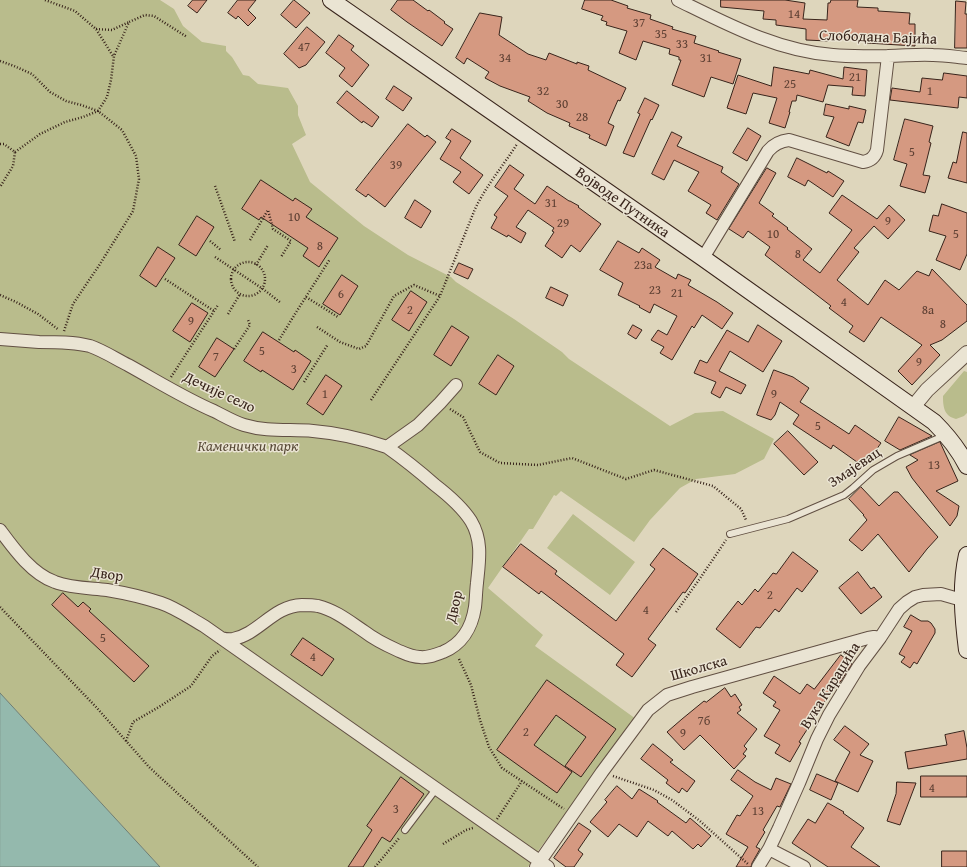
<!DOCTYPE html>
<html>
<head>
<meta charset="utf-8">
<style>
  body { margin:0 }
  canvas { display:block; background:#ded6bc }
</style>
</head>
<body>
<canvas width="967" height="867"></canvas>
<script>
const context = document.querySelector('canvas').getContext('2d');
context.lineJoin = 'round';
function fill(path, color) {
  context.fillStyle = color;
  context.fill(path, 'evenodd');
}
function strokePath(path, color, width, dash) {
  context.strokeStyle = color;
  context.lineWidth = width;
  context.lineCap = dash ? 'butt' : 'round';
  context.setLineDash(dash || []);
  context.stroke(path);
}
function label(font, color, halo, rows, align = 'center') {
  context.font = font + ' "Gentium Book Plus",serif';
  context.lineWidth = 3;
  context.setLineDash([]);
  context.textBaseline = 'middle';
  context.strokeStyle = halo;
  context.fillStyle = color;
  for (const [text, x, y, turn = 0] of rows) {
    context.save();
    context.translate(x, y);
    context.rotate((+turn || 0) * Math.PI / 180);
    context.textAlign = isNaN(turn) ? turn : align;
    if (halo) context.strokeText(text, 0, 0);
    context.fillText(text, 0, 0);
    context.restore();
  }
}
const green = new Path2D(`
  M0,0H160L174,9L183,26L202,42L226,46V51L232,57L243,75L249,76L258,84L288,88L298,106V115L306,135L292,144L310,182L364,226L408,255L451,277L456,282L514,319L562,352L569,359L670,426L695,413L723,411L774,439L764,459L735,474L696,479L680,488L650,520L634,542L561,491L556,496L554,495L533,529H529L488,588L543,635L535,646L636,719L532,859L533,860L528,867H160L0,693Z
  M964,371L967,372V413L964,416L956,419C944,416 943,407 943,396Z
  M573,514L635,562L610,595L547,548Z`);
const water = new Path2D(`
  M0,693L160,867H0Z`);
const building = new Path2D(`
  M193,0H207L197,13L188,6Z
  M238,0H256L248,10L256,18L248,26L238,16L236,19L228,13Z
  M294,0L310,13L296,28L281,15Z
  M398,0H413L428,11L429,10L445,22L444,23L453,29L442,46L407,22L391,10Z
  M585,0H611L628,6L627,8L651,15L650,19L673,27L672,29L696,36L694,43L719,51L718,52L741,59L733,84L711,77L704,97L672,85L681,60H679V57L669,54L670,49L643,41L636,60L619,53L627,31L606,25L607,22L601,20L603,16L582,9Z
  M721,0H785L805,3L803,19L827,20L828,3H830L831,0H858L857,7L878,8V11L910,13L909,24H915V46L867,43L868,40L829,39L828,41L806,40V29L776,25V20L763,19L764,11L721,7Z
  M956,1L966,2L965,14H967V48H955Z
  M480,13L502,17L499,35L528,54L546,60L549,53L577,64V62L589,66L588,70L626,88L620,101L618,100L608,123L614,126L606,146L589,138L590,135L569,126L570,123L547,113L528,101L530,97L500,86L485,78L489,72L467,58L464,64L456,58Z
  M307,27L325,42L306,65L299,68L284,54Z
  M339,35L354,46L351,50L369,65L352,87L339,76L345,68L326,53Z
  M774,67L809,74L810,70L843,79L844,67L867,70L865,96L852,95L853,87L828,85L823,102L797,95L796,101H792L789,112H790L785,128L769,123L777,98L753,93L746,114L727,108L738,75L771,86Z
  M944,73L967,76V98L959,97L958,108L890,100L892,88L920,92L922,78L942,80Z
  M394,86L412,98L403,111L386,99Z
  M347,91L379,117L372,127L363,121L362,123L337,103Z
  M645,98L659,105L652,120L651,119L634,157L623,153L640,114L638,113Z
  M826,104L849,109V106L866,110L863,123L858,122L849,146L826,137L834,117L824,115Z
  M905,119L933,126L929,142L931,143L923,175L930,176L925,193L900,186L907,164L894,160Z
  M408,124L425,137L427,135L436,142L385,207L368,194L366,197L356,190Z
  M748,128L761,136L747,161L733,153Z
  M452,129L471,141L460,158L483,175L469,194L453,182L461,172L440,159L451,141L446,138Z
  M672,132L682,137L677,146L723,167L721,172L739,184L717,220L706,213L711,205L688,191L699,172L674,160L664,180L652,174Z
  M963,132L967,133V183L948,178L953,162L956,163Z
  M797,158L827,173L828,171L844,181L833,197L808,180L805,186L788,177Z
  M510,165L524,175L514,189L535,204L547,186L569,201H570L579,206L578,207L601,224L580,252L571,245L562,258L545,246L554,232L552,231L554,228L528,210L516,227L526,233L521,243L508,235L507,237L491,228L497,217L494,215L508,196L495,187Z
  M767,168L776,173L759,203L774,214L772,216L788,228L787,229L812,249L803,260L820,273L852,230L829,213L842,195L877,219L889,205L905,220L888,239L874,226L854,248L859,252L837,280L868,305L885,280L899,290L917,271L929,276L932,269L967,305V321L942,340L930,345L940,355L912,385L898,371L922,345L881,317L864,342L849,332L853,326L829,308L831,306L765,255L770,247L748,231L743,238L729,229Z
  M261,180L293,201L295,198L312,209L306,217L338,238L319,267L303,256L308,248L261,217L259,220L242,209Z
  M415,200L431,211L421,228L405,218Z
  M942,204L967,213V254L960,270L936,260L946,236L929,231L933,215L938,216Z
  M197,216L214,227L196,256L179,245Z
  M618,241L639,253L642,248L660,260L655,267L676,279L678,274L691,280L688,285L717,302L733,313L722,329L702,315L694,328L692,326L672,360L660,353L664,347L651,340L658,330L667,335L677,316L654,304L650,313L639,307L640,306L618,295L623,283L600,270Z
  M158,247L175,258L156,287L140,276Z
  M459,263L473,269L468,279L454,273Z
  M342,275L358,286L340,315L323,304Z
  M551,287L568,295L563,306L546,298Z
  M411,291L427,302L409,331L392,320Z
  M192,303L208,313L190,342L173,331Z
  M633,325L642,330L636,339L628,334Z
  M758,325L782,341L763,372L730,351L719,371L746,385L741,394L726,387L720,398L711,393L716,382L694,373L700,360L707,363L727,330L748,342Z
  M452,326L469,337L451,366L434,355Z
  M263,332L294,352L295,350L311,361L293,390L262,370L261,372L244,361Z
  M217,338L234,349L215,377L199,367Z
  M498,355L514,366L496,395L479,384Z
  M774,370L793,377L809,388L800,402L849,434L855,425L881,443L864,467L833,445L831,449L793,424L799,415L780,402L775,415L771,420L757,415Z
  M326,375L342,386L323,415L307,404Z
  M899,417L932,436L900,450L885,441Z
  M788,431L818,462L804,475L774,444Z
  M940,442L958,481L936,491L959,506L957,516L950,526L912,478L906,467L918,460L910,455Z
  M861,487L879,506L894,492H898L938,537L927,549L909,572L878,534L862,551L849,540L867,520L863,515H864L849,499Z
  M521,544L557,571L555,574L616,621L655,569L650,565L663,548L698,574L685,593L683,592L648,639L656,645L632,677L616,665L624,654L541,591L539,594L503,567Z
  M793,552L818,571L802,592L797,588L779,612L775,609L760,628L756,627L740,648L716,629L738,601L742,605L755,589L758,592L773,573L776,574Z
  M858,572L871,589L874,587L882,597L861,614L839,588Z
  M63,593L78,607L83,602L91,609L89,611L149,666L134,682L52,605Z
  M911,615L921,621H928L931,623L935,629V633L917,664L914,662L910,668L901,662L905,657L899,654L912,631L904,627Z
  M303,638L334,659L322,676L291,655Z
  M841,655L852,664L841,681L815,714L809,724L810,725L799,742L801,743L790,762L775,753L780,745L764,736L780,710L773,706L776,702L763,693L774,676L800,694L807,684L814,689Z
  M547,680L616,729L581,777L565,766L586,737L556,715L534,745L572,772L557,793L497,750Z
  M725,688L731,697L735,694L742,705L739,707L741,710L737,713L757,729L744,746L747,749L743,754L746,756L734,769L700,735L684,750L667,732L682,719L704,701L706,702Z
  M845,726L869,744L860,755L873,761L858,792L835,781L850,752L834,740Z
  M964,731L967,748V759L908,769L905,752L947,745L945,735Z
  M653,744L673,760L670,762L695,781L687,792L682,788L679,793L666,783L668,780L641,759Z
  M738,770L755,782L771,790L776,778L791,784L780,807L777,806L763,830L765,832L756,847L760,849L752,863L751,867H736L748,847L726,834L737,815L740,816L753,796L731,780Z
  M817,774L838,783L831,800L810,790Z
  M921,776H967V797H921Z
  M401,777L424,794L390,842L382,837L363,867H348L372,830L367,826Z
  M897,782L916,783L900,825L887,821L896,794Z
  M617,786L632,799L639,789L658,801L657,802L686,823L690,818L711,836L701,847L698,844L693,849L672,831L668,836L648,821L637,837L619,824L608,837L590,822L607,802L605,800Z
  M828,803L844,812L843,813L864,828L851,847L880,867H828L792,843L808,819L815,823Z
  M579,823L591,831L578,850L583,854L574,867H566L554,858Z
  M942,851H967V867H942Z`);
const path = new Path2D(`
  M45,0L75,11L96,29L113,56
  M96,29L112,30L129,22
  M0,61L14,66L32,74L50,92L66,101L81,105L98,111L122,130L136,156L139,179L133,211L100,264L73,304L64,331
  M0,144H4L15,152L13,166L0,187
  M15,152L40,134L65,122L83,117L98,111L107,97L111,80L114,56L129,22L145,15L154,16L187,37
  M215,186L235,242
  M250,240L268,210L273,229L291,241L281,257
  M210,241L221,250
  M215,257L263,289L281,303
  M231 279a17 17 0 1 1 34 0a17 17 0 1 1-34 0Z
  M256,265L268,245
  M165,279L214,311
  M0,295L16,302L38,314L59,330
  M306,297L338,317
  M228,314L240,294
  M317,327L340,342L359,349L366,346L394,296L414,285L440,296
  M279,340L295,314L330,259
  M234,349L250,325L248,320
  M171,377L218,305
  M304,382L328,344
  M371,400L440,296L475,209C486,186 503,166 517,144
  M450,409L463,417L480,452L500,463L538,465L572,458L626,479L654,470L713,486L741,509L746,520
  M0,607L97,708L149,767L258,867
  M676,612L701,577L726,540
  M459,659L471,685L480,720L489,747L502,768L564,809
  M126,741L133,722L159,707L191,686L212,656L220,650
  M613,776L654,790L672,800L700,821L748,864
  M497,819L522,781
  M443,844L466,830L473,828
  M375,867L400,837`);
const service = new Path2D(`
  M730,534L788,519L844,495L853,488L873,470L897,456L946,435
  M405,830L436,789`);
const minor = new Path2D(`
  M678,0C727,24 777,51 833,55C851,57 869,56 888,56C903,56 918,54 933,55C945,55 956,57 967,58
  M703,258L768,151C774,144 780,141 789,140L863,162C870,161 875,157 877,150L888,56
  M0,339C13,340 26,341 39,342C57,342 74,342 90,346C104,351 116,359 128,365C157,381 184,398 214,411C224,416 234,422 244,425C267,432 290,429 313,431C339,433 363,439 387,447L418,425L440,403L456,385
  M0,530C14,549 32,574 55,582C71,588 90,588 107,590C125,593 143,597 161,603C176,608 190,618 204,626L548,867
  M221,638C225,639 229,640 233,639C259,634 273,606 302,605C307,605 313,605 318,606C335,610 350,622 365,632C374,639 386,645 397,650C404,653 411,657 420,657C428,658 435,655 443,652C462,644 472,627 475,607C476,599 476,591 477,583C479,562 483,541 471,521C462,507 448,495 435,485C419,471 404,459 387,447
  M769,849L804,867
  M536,867L602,772L648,710L667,695L692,687L868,638L874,637L880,638
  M758,867L769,849L779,828L799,783L817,739L829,715L859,666L880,638L899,609L907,602L915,597L923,595L941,594L962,600`);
const tertiary = new Path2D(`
  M913,407L927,390L967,353`);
const secondary = new Path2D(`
  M331,0L703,258L934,422C948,436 958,448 967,466
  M967,555C960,586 963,618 967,650`);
const numberNames = [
  ["14",794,15],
  ["37",639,24],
  ["35",661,35],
  ["33",682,45],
  ["47",304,48],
  ["34",505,59],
  ["31",706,59],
  ["21",855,78],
  ["25",790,85],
  ["32",543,92],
  ["1",930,92],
  ["30",562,105],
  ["28",582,118],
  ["5",912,153],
  ["39",396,166],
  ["31",551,204],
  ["10",294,218],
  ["9",888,222],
  ["29",563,224],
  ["10",773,235],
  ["5",956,235],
  ["8",320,247],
  ["8",798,255],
  ["23a",643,266],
  ["23",655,291],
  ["21",677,294],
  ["6",341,295],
  ["4",844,303],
  ["2",410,311],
  ["8a",928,311],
  ["9",191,322],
  ["8",943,325],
  ["5",262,352],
  ["7",216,358],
  ["9",919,363],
  ["3",294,370],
  ["1",325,395],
  ["9",774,395],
  ["5",818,427],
  ["13",934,466],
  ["2",770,596],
  ["4",646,611],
  ["5",103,639],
  ["4",313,658],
  ["7б",704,722],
  ["2",526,733],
  ["9",683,734],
  ["4",932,789],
  ["3",396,810],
  ["13",758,812]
];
const streetNames = [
  ["Слободана Бајића",878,38,2],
  ["Војводе Путника",622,203,35],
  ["Дечије село",219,393,25],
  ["Змајевац",855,468,-34],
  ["Двор",107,575,9],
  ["Двор",455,607,-77],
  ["Школска",699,669,-16],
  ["Вука Караџића",831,686,-58]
];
const parkNames = [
  ["Каменички парк",248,447]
];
fill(green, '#b9bc8c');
fill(water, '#94b9ad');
strokePath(water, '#6f7d73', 1);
fill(building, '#d59981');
strokePath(building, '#38241b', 1);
strokePath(service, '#625043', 8);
strokePath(minor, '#625043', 14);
strokePath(tertiary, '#625043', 16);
strokePath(secondary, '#38241b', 18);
strokePath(path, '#38241b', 2.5, [1, 2]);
strokePath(service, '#eae4d3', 6);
strokePath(minor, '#eae4d3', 12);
strokePath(tertiary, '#eae4d3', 14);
strokePath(secondary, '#eae4d3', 16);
label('13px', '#5f4134', null, numberNames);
label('15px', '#38241b', '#eae4d3', streetNames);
label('italic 15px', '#584a37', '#eae4d3', parkNames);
</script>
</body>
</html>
